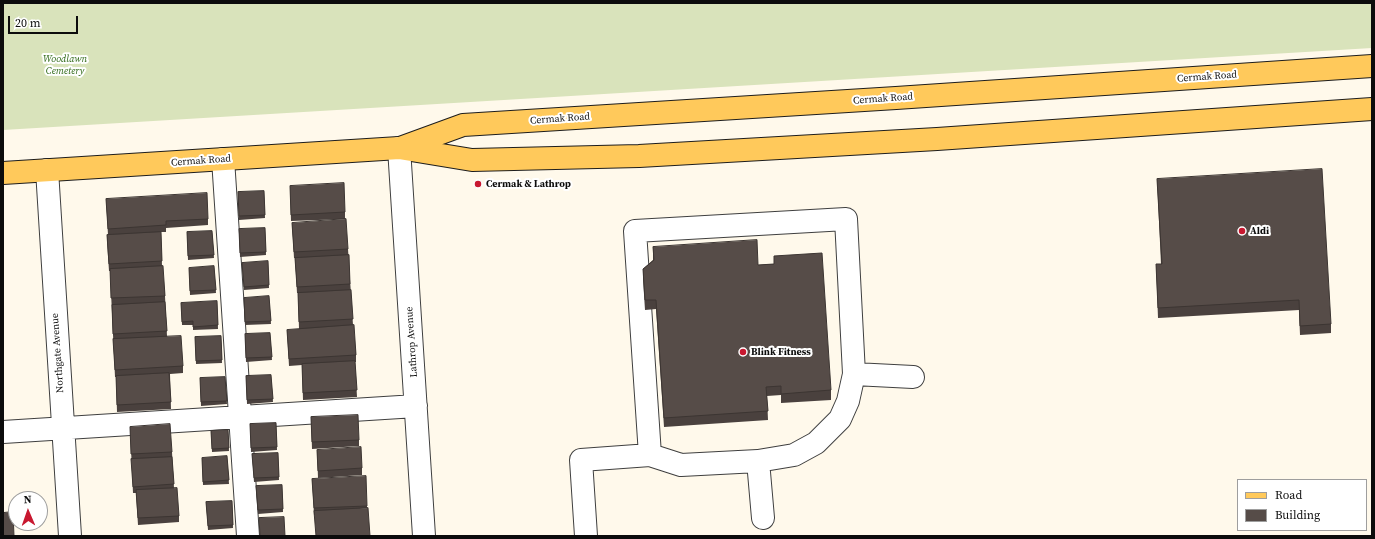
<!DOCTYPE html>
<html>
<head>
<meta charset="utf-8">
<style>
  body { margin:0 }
  #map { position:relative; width:1375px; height:539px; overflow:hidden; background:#fff9eb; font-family:"Source Serif 4",serif }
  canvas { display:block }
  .frame { position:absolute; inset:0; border:4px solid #0c0c0c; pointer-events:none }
  .legend { position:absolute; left:1237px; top:479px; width:130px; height:52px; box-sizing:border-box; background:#fff; border:1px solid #9e9e9e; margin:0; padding:5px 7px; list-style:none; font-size:12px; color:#0c0c0c }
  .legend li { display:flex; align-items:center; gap:8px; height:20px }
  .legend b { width:20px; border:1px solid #9e9e9e }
  .north { position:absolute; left:8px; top:491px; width:40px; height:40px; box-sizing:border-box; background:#fff; border:1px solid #9e9e9e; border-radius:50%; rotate:358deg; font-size:11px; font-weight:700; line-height:16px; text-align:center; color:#0c0c0c }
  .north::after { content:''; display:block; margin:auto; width:14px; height:18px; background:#c81830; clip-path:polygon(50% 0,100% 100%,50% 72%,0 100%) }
  .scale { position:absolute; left:8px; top:16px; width:70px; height:18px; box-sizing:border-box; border:2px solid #0c0c0c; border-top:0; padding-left:5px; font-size:12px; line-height:14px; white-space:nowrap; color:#0c0c0c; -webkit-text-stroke:3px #fff; paint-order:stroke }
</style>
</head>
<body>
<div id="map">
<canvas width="1375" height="539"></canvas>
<div class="frame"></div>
<ul class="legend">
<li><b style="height:5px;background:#ffc95b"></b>Road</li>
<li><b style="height:11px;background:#564c48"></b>Building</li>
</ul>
<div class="north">N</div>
<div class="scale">20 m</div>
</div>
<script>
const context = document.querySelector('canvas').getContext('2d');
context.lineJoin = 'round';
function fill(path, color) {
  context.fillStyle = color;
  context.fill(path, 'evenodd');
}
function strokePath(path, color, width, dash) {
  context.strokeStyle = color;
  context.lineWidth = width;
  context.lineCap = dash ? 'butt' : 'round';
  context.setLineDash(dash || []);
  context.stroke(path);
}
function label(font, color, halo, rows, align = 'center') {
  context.font = font + ' "Source Serif 4",serif';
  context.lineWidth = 4;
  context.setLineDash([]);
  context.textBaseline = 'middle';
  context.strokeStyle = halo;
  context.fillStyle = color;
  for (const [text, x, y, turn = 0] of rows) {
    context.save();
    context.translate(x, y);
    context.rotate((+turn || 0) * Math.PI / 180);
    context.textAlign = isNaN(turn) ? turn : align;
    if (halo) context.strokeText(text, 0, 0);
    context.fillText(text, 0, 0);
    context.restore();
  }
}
const cemetery = new Path2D(`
  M3,3H1372V48L3,130Z`);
const minor = new Path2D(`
  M399,148L424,536
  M223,159L248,536
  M47,170L70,536
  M854,374L913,377
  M3,432L416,406
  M650,455L635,231L846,219L854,374L848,401L840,419L816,443L794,455L758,461L763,518
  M586,536L581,460L650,455L681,465L758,461`);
const major = new Path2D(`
  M400,148L463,125L896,98L1372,66
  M3,173L399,148L472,160L639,156L937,139L1372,109`);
const wall = new Path2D(`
  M1157,179L1331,324V333L1300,335L1299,310L1158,318L1156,264H1161Z
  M290,186L345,212V219L291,221Z
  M264,191L265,218L239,220L238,192Z
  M106,199L208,219V225L166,228V232H161L162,266L165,296L167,336L183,366V373L170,374L171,409L117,412L116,377H115L110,271H109L107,241V235H108Z
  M292,223L348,249L353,325L356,355V362H355L357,397L303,400L302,365L289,366L287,330L299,329L298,293H297L295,258H294Z
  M265,228L266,255L240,257L239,229Z
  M212,231L214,258L188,260L187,232Z
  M653,247L758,265L774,264V256L831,390V400L781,403V395L767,396L768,420L664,427L656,309L645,310L643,279V269L653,260Z
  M268,261L269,288L244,290L242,263Z
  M214,266L216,293L190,295L189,268Z
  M269,296L271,324L245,325L244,298Z
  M217,301L218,329L193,330V325H182L181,303Z
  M270,333L272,360L246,362L245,334Z
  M221,336L222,363L196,364L195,337Z
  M271,375L273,402L247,404L246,376Z
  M225,377L227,404L201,406L200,378Z
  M311,417L359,440V446L312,449Z
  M276,423L277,450L251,452L250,424Z
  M130,427L172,452L174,488L179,516V522L138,525L136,493H133Z
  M228,430L229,451L212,452L211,431Z
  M317,450L362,468V475L318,478Z
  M278,453L279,480L254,482L252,454Z
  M227,456L229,484L203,485L202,458Z
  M312,479L367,506V508L314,515Z
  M282,485L283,512L258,514L256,486Z
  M232,501L233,528L208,530L206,502Z`);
const building = new Path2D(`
  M1322,169L1331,324L1300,326L1299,300L1158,308L1156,264H1162L1157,179Z
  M344,183L345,212L291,215L290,186Z
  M264,191L265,215L239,216L238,192Z
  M207,193L208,219L166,221V225L108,229L106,199Z
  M346,219L348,249L294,252L292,223Z
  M265,228L266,252L240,253L239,229Z
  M212,231L214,255L188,256L187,232Z
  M161,232L162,261L109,264L107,235Z
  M757,240L758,265L774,264V256L822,253L831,390L781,394V386L766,387L768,411L664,418L656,300H645L643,269L654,260L653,247Z
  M349,255L350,284L297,287L295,258Z
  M268,261L269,285L244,287L242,263Z
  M163,266L165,296L111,298L110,269Z
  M214,266L216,290L190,291L189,268Z
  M351,290L353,319L299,322L298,293Z
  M269,296L271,321L245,322L244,298Z
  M217,301L218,325L193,327V321L182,322L181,303Z
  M165,302L167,331L113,334L112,305Z
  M354,325L356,355L289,359L287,330Z
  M270,333L272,357L246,358L245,334Z
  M181,336L183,366L115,370L113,339Z
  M221,336L222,360L196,361L195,337Z
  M355,361L357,390L303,393L302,364Z
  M169,373L171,402L117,405L116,376Z
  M271,375L273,399L247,400L246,376Z
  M225,377L227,401L201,402L200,378Z
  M358,415L359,440L312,442L311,417Z
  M276,423L277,447L251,448L250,424Z
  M170,424L172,452L131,454L130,427Z
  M228,430L229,448L212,449L211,431Z
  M361,447L362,468L318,471L317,450Z
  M278,453L279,477L254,478L252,454Z
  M227,456L229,480L203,482L202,458Z
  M172,457L174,484L133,487L131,459Z
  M366,476L367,506L314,508L312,479Z
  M282,485L283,509L258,510L256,486Z
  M177,488L179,516L138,518L136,490Z
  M232,501L233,525L208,526L206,502Z
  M368,508L370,536H316L314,511Z
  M13,512L14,536H3V513Z
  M284,517L285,536H260L259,518Z`);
const markers = [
  [478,184,4,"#c81830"],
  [1242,231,4,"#c81830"],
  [743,352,4,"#c81830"]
];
const parkNames = [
  ["Woodlawn",65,59],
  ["Cemetery",65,71]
];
const streetNames = [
  ["Cermak Road",1207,77,-4],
  ["Cermak Road",883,99,-4],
  ["Cermak Road",560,119,-4],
  ["Cermak Road",201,161,-4],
  ["Lathrop Avenue",412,342,-94],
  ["Northgate Avenue",58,353,-94]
];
const poiNames = [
  ["Cermak & Lathrop",486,184],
  ["Aldi",1250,231],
  ["Blink Fitness",751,352]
];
fill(cemetery, '#d9e3bb');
strokePath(minor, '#3f3f3f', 24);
strokePath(major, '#1d1d1d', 24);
strokePath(minor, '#fff', 22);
strokePath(major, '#ffc95b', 22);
fill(wall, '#4a413e');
fill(building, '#564c48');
strokePath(building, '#3c3532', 1);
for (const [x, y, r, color] of markers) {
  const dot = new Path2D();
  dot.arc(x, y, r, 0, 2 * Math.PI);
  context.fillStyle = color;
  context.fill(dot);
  strokePath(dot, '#fff', 1.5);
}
label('italic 10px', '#2f6917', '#fff', parkNames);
label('10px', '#0c0c0c', '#fff', streetNames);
label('bold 10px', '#0c0c0c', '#fff', poiNames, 'left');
</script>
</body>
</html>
